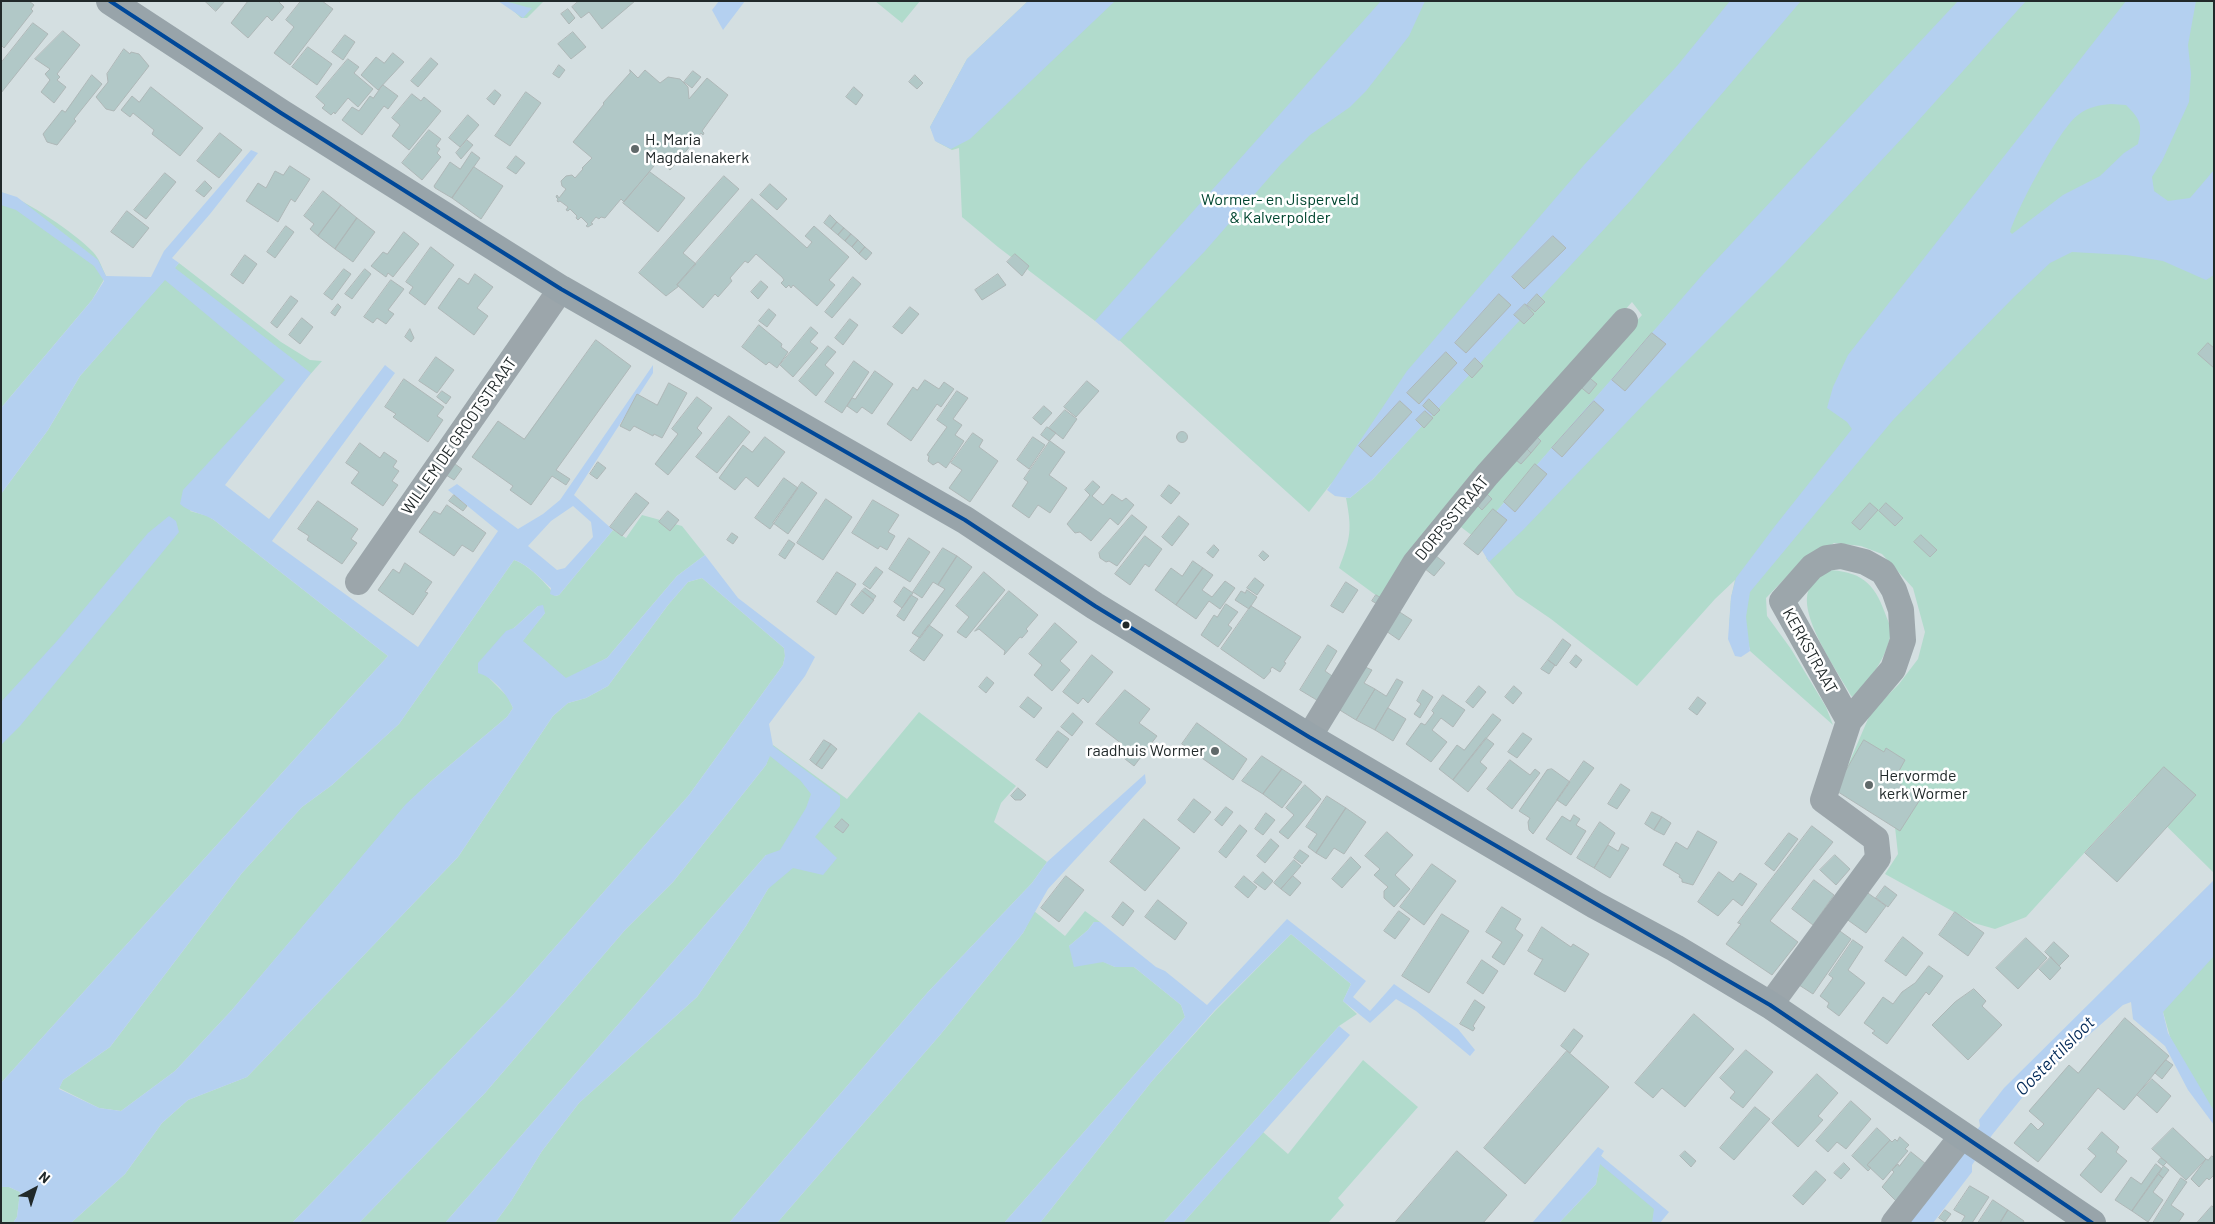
<!DOCTYPE html>
<html>
<head>
<meta charset="utf-8">
<style>
  body { margin:0 }
  #map { position:relative; width:2215px; height:1224px; overflow:hidden; background:#d4dfe1; font-family:Barlow,sans-serif }
  canvas { display:block }
  .frame { position:absolute; inset:0; border:2px solid #21292a; pointer-events:none }
  .north { position:absolute; left:10px; top:1164px; width:50px; height:50px; -webkit-text-stroke:4px #fff; paint-order:stroke; rotate:40deg; font-size:14px; font-weight:700; line-height:20px; text-align:center; color:#21292a }
  .north::after { content:''; display:block; margin:auto; width:18px; height:22px; background:#21292a; clip-path:polygon(50% 0,100% 100%,50% 72%,0 100%) }
</style>
</head>
<body>
<div id="map">
<canvas width="2215" height="1224"></canvas>
<div class="frame"></div>
<div class="north">N</div>
</div>
<script>
const context = document.querySelector('canvas').getContext('2d');
context.lineJoin = 'round';
function fill(path, color) {
  context.fillStyle = color;
  context.fill(path, 'evenodd');
}
function strokePath(path, color, width, dash) {
  context.strokeStyle = color;
  context.lineWidth = width;
  context.lineCap = dash ? 'butt' : 'round';
  context.setLineDash(dash || []);
  context.stroke(path);
}
function label(font, color, halo, rows, align = 'center') {
  context.font = font + ' Barlow,sans-serif';
  context.lineWidth = 5;
  context.setLineDash([]);
  context.textBaseline = 'middle';
  context.strokeStyle = halo;
  context.fillStyle = color;
  for (const [text, x, y, turn = 0] of rows) {
    context.save();
    context.translate(x, y);
    context.rotate((+turn || 0) * Math.PI / 180);
    context.textAlign = isNaN(turn) ? turn : align;
    if (halo) context.strokeText(text, 0, 0);
    context.fillText(text, 0, 0);
    context.restore();
  }
}
const green = new Path2D(`
  M503,1H544L527,18H521Z
  M875,1H920L902,23Z
  M1028,1H2214V873L2136,796L2026,917L1995,929L1974,923L1885,874L1898,854L1895,827L1846,770L1871,712L1899,684L1918,659L1925,632L1913,588L1882,554L1861,546L1834,543L1798,565L1766,598L1767,616L1791,649L1826,707L1833,725L1750,651V648L1729,628L1731,598L1735,580L1715,599L1637,686L1551,619L1516,595L1486,558L1693,331L1672,311L1474,537L1457,524L1642,315L1632,302L1404,560L1381,599L1339,568C1351,538 1352,529 1346,498H1350L1373,479L1536,301L1330,485L1309,512L1097,320L1095,321L998,247L962,217L959,148L952,150L937,142L930,127L967,59Z
  M1,192C26,200 75,233 93,252C99,258 102,268 106,276L92,300L1,408Z
  M179,263L281,342L310,360L322,361L190,511L208,516L214,520L388,656L1,1083V494L48,430L80,376Z
  M642,515L682,526L705,555L677,576L607,658L566,679L522,641L545,613L538,606L514,628L486,675L508,697L513,708L507,717L431,781L406,805L231,1011L175,1071L121,1111L99,1108L59,1088L63,1080L110,1047L242,873L302,807L332,785L399,724L514,560C526,563 549,585 555,596L559,595L613,530L626,538Z
  M1826,570C1860,571 1874,582 1885,613C1887,619 1891,626 1891,632C1887,657 1871,680 1852,697C1839,673 1795,613 1810,587C1813,581 1821,575 1826,570Z
  M702,578L784,648L785,656L783,665L689,795L512,996L292,1223H71L125,1174L162,1123L188,1100L247,1077L458,857L553,716L568,703L586,698L608,686L668,605L688,582Z
  M919,712L1016,786L1001,803L994,822L1047,862L1032,883L928,992L729,1223H495L511,1201L542,1151L579,1103L697,997L746,926L781,867L766,855L445,1223H359L485,1093L625,930L673,882L766,765L773,745L847,799Z
  M2214,881V1113L2193,1081L2170,1037L2163,1012L2130,970Z
  M1034,911L1065,936L1085,911L1100,922H1094L1088,930L1069,946L1115,967H1134L1181,1005L1185,1017L1004,1223H777L940,1035L1023,933Z
  M1291,934L1351,984L1343,1001L1357,1014L1339,1026L1163,1223H1040L1152,1081L1215,1011Z
  M1363,1060L1418,1107L1338,1198L1344,1205L1328,1223H1183L1263,1132L1288,1154Z
  M1601,1156L1666,1215L1658,1223H1559L1596,1184Z
  M1,1187H9L20,1192L17,1217L13,1223H1Z`);
const water = new Path2D(`
  M498,1C511,1 519,6 532,8L523,18Z
  M719,1H745L723,30L712,10Z
  M1028,1H1115L970,139L951,149L935,141L930,127L967,59Z
  M1381,1H1425L1409,36L1366,91L1350,107L1310,135L1281,164L1205,251L1119,341L1095,321Z
  M1730,1H1801L1632,199L1373,479L1350,498L1335,496L1327,490L1407,371L1584,165L1677,66Z
  M1958,1H2026L1908,132L1785,263L1647,401L1523,530L1489,562L1474,537L1704,273Z
  M2126,1H2196L2188,45L2191,74L2189,102L2162,161L2152,177L2154,191L2168,201L2190,198L2214,170V275L2206,280L2163,261L2126,255L2072,252L2050,263L2014,297L1893,420L1750,592L1746,617L1750,651L1741,657L1735,656L1728,639L1731,597L1736,578L1775,526L1852,429L1847,422L1827,408L1833,387L1848,355ZM2111,104L2126,105C2140,119 2143,124 2138,144L2124,153L2100,176L2063,195L2012,234L2010,232C2017,209 2059,129 2078,115C2088,107 2099,105 2111,104Z
  M251,150L258,153L210,214L172,258L179,263L175,268L311,373L225,485L269,519L385,365L395,373L272,541L418,647L498,531L448,490L457,484L518,529L543,514L560,500L653,365V373L574,495L613,530L559,595L555,596L550,594L551,588C541,579 526,563 514,560L399,724L332,785L302,807L242,873L110,1047L63,1080L59,1089L99,1108L121,1111L175,1071L231,1011L406,804L431,781L507,717L513,708C507,694 493,677 478,673V663L506,631L514,628L538,606L543,605L545,613L523,641L566,678L607,658L677,576L705,555L738,598L815,657L805,676L769,724L773,746L840,796V806L815,837L837,858L823,875L793,868L768,889L746,926L697,997L579,1103L542,1151L511,1201L495,1223H445L766,855L780,850L806,808L811,794L800,780L770,756L766,765L673,882L625,930L485,1093L359,1223H292L512,996L689,795L783,665L785,656L784,648L702,578L688,582L668,605L608,686L586,698L568,703L553,716L458,857L247,1077L188,1100L162,1123L125,1174L71,1223H13L17,1217L20,1192L9,1187H1V1083L388,656L214,520C203,513 190,513 180,504L183,490L285,380L165,280L80,376L48,430L1,494V408L92,300L104,281L94,266L16,210L1,205V192L17,197L98,260L106,276L151,277L164,251ZM573,506L591,522L593,537L565,568L557,570L528,546L551,521Z
  M169,516L176,521L179,532L20,726L1,745V702L57,641L148,533Z
  M1145,774L1146,783L1048,889L1023,933L940,1035L777,1223H729L928,992L1032,883L1047,862Z
  M2214,880V956L2163,1012L2168,1033L2214,1111V1125L2188,1090L2165,1046L2133,1019L2131,1002L2123,1005L2034,1083L1992,1135L1972,1165V1172L1933,1223H1907L1980,1126L1979,1120L2004,1088Z
  M1287,919L1366,981L1353,997L1370,1011L1394,984L1458,1029L1475,1050L1470,1056L1416,1011L1396,999L1370,1023L1343,1001L1351,984L1291,934L1215,1010L1152,1081L1040,1223H1004L1185,1017L1181,1005L1134,967H1115L1103,962L1074,967L1069,946L1088,930L1094,922H1100L1156,967L1165,971L1207,1005Z
  M1339,1026L1350,1035L1183,1223H1163Z
  M1598,1147L1604,1151L1601,1156L1669,1212L1660,1223H1652L1654,1209L1600,1164L1596,1184L1559,1223H1532Z`);
const building = new Path2D(`
  M1,1H29L34,5L31,9L33,11L4,48L1,45Z
  M205,1H225L216,11Z
  M278,1L284,7L272,21L267,16L248,38L231,23L248,1Z
  M301,1H322L333,9L290,65L274,53L294,27L286,20Z
  M579,1H635L602,29L589,12L581,18L572,7Z
  M568,9L575,18L569,24L561,14Z
  M33,23L48,34L1,93V63Z
  M63,31L80,45L57,74L60,77L57,80L66,87L54,103L41,92L50,80L45,74L50,69L35,59Z
  M573,32L586,47L571,59L558,44Z
  M345,35L355,42L343,60L332,52Z
  M308,47L332,64L317,85L292,67Z
  M124,49L130,54L131,52L139,54L149,66L114,111L106,109L96,97L108,82L107,74Z
  M393,53L404,62L378,90L361,75L376,57L384,63Z
  M431,58L438,64L418,87L411,81Z
  M348,59L359,67L354,73L373,89L358,107L348,98L335,114L334,112L331,115L322,108L325,105L316,97Z
  M559,65L565,70L559,78L553,74Z
  M630,70L638,78L645,70L660,83L668,77L680,79L688,87L689,99L707,78L728,95L702,131L704,133L703,135L701,133L677,162L680,163L678,165L676,163L670,170L659,160L624,202L621,199L605,218L601,217L599,219L596,217L591,223L593,224L588,227L586,226L588,224L581,217L578,220L576,218L577,216L570,209L568,211L566,210L568,207L560,201L558,202L557,201L558,199L556,197L557,195L559,198L566,189L562,186L561,181L566,176L572,175L575,178L583,169L582,168L592,158L573,142L604,104L603,103L630,73Z
  M693,71L701,77L692,88L684,82Z
  M92,75L102,84L74,119L76,121L57,145L47,142L43,134L62,110L65,112Z
  M915,75L923,83L917,89L909,82Z
  M383,85L398,96L388,109L384,106L362,135L342,120L352,107L359,111L370,96L373,98Z
  M151,87L203,128L180,156L152,134L154,130L133,113L130,117L121,110L132,96L139,102Z
  M854,87L863,95L856,105L846,97Z
  M495,90L501,95L494,105L487,99Z
  M526,92L541,103L510,146L495,136Z
  M412,94L421,101L424,97L441,111L409,150L392,136L400,125L392,118Z
  M468,115L479,125L460,147L449,138Z
  M429,130L441,139L436,146L440,149L437,153L441,157L422,180L402,163Z
  M220,133L242,150L219,178L197,161Z
  M467,140L473,145L461,159L456,153Z
  M472,152L480,158L452,198L435,188L434,186L450,162L460,169Z
  M516,156L525,163L516,174L507,168Z
  M290,166L310,179L295,202L291,199L278,222L246,201L258,183L266,188L275,171L283,175Z
  M474,167L503,186L481,219L452,198Z
  M650,172L685,198L658,232L623,203Z
  M165,173L176,182L146,219L134,210Z
  M724,176L739,189L683,253L696,264L677,285L679,286L666,296L639,273Z
  M205,181L212,188L204,197L196,191Z
  M770,184L787,199L777,210L760,195Z
  M323,191L341,205L318,236L310,229L314,224L304,216Z
  M752,199L807,248L812,242L805,236L814,226L849,257L829,280L835,285L817,306L793,285L791,288L789,285L786,288L781,283L784,280L782,277L756,254L748,263L745,261L730,278L732,281L718,297L715,294L703,308L677,285Z
  M341,205L357,218L335,249L318,236Z
  M127,211L149,228L133,248L111,232Z
  M830,215L837,222L831,229L824,223Z
  M357,218L375,232L353,262L335,249Z
  M837,222L844,228L838,235L831,229Z
  M286,226L294,232L275,258L267,252Z
  M844,228L851,234L845,241L838,235Z
  M404,232L419,244L393,277L388,273L386,277L371,266L383,252L387,254Z
  M851,234L858,240L852,247L845,241Z
  M1553,236L1566,248L1524,289L1512,277Z
  M858,240L865,247L859,254L852,247Z
  M431,247L454,265L425,305L409,293L413,287L406,282Z
  M865,247L872,253L866,260L859,254Z
  M1015,254L1029,266L1022,276L1007,262Z
  M245,255L257,264L243,284L231,275Z
  M344,269L351,274L332,300L324,294Z
  M365,269L371,274L352,299L345,294Z
  M475,274L493,287L477,308L488,316L474,335L438,308L459,278L468,284Z
  M998,274L1006,285L982,300L975,290Z
  M853,277L861,284L832,318L825,312Z
  M391,280L404,289L388,310L394,314L386,324L377,318L373,323L364,317Z
  M761,281L768,287L758,299L751,292Z
  M1499,294L1511,305L1466,353L1455,343Z
  M1537,294L1545,302L1535,312L1527,305Z
  M291,296L298,301L277,328L271,323Z
  M338,304L341,307L335,316L331,313Z
  M1525,304L1534,314L1524,324L1514,315Z
  M910,307L919,314L902,334L893,327Z
  M769,309L776,315L767,327L759,321Z
  M302,318L313,327L300,344L289,335Z
  M850,319L858,325L843,345L835,338Z
  M759,325L782,344L781,347L788,352L777,368L769,362L766,365L742,347Z
  M811,327L818,333L810,342L818,348L793,377L780,365Z
  M410,329L414,338L411,342L405,337Z
  M1652,333L1666,344L1625,391L1612,380Z
  M596,340L631,366L556,470L570,479L566,485L552,476L531,505L510,490L513,486L472,457L498,421L524,439Z
  M2208,343L2214,348V368L2198,354Z
  M828,346L836,352L825,365L834,373L816,396L799,381Z
  M1446,352L1457,363L1419,404L1407,393Z
  M436,357L454,370L437,393L419,381Z
  M1475,358L1483,366L1472,378L1464,370Z
  M854,361L869,372L842,413L825,402Z
  M875,371L893,384L872,414L862,407L857,413L847,406L852,398L855,399Z
  M1586,375L1597,384L1589,394L1578,385Z
  M404,379L444,407L437,416L443,420L428,442L393,417L396,414L385,407Z
  M925,380L939,389L944,382L954,389L941,407L937,404L911,441L887,424L913,387L917,390Z
  M1087,381L1099,391L1076,417L1064,407Z
  M669,383L687,393L662,438L654,434L653,436L634,426L630,431L620,426L637,394L657,405Z
  M442,391L451,397L446,404L437,397Z
  M957,391L968,398L953,419L962,425L955,435L964,441L946,468L938,462L933,465L928,461L929,456L927,455L947,427L937,420Z
  M697,397L712,408L697,428L702,433L668,475L655,464L678,434L672,429Z
  M1429,399L1440,410L1434,416L1423,406Z
  M1400,401L1412,412L1371,457L1359,446Z
  M1594,401L1604,410L1562,457L1552,448Z
  M1044,406L1052,413L1041,425L1033,418Z
  M1065,410L1077,419L1063,439L1049,428Z
  M1425,411L1433,418L1424,428L1416,420Z
  M729,416L750,432L717,473L696,457Z
  M1047,427L1056,433L1049,441L1041,435Z
  M1176.5 437a5.5 5.5 0 1 1 11 0a5.5 5.5 0 1 1-11 0Z
  M973,433L983,440L979,447L998,461L970,502L949,488L962,470L951,463Z
  M1533,433L1541,441L1531,453L1523,445Z
  M765,437L785,452L758,487L746,477L735,490L719,478L743,445L752,452Z
  M1033,437L1045,445L1029,469L1017,460Z
  M1050,441L1065,452L1049,475L1067,488L1050,513L1038,505L1029,518L1012,506L1028,482L1024,479Z
  M360,443L380,458L384,452L397,461L393,467L399,471L392,481L398,485L383,506L351,483L359,472L346,463Z
  M1523,445L1531,453L1521,464L1512,457Z
  M598,462L606,468L597,479L590,474Z
  M455,464L462,469L454,480L446,475Z
  M1535,464L1547,474L1515,512L1504,502Z
  M784,478L798,488L770,529L755,518Z
  M1093,481L1100,487L1092,496L1103,505L1112,494L1122,501L1126,498L1134,505L1118,525L1110,518L1091,541L1080,532L1075,533L1067,524L1090,495L1085,490Z
  M802,482L817,493L788,534L773,523Z
  M1169,485L1180,493L1171,504L1161,496Z
  M1484,491L1492,499L1482,510L1474,502Z
  M636,493L649,503L622,536L610,527Z
  M454,495L467,506L463,511L449,501Z
  M826,499L852,517L823,560L797,543Z
  M873,500L899,515L888,532L895,536L887,550L880,546L878,549L852,533Z
  M318,501L358,529L351,539L357,543L342,564L307,540L309,536L298,529Z
  M1870,503L1878,510L1860,530L1852,523Z
  M1886,503L1903,518L1895,526L1879,511Z
  M447,505L486,533L473,552L462,545L454,556L419,532L434,511L440,514Z
  M1493,509L1507,520L1478,555L1464,544Z
  M668,511L679,520L670,531L659,522Z
  M1132,515L1147,527L1117,566L1109,561L1106,562L1100,558L1099,553Z
  M1179,516L1189,524L1172,546L1162,537Z
  M732,533L738,537L733,544L727,540Z
  M1921,535L1937,550L1930,557L1914,542Z
  M1145,536L1162,549L1149,567L1145,564L1130,585L1115,574Z
  M909,538L930,552L910,582L889,569Z
  M789,540L795,544L785,559L779,555Z
  M1214,545L1219,550L1213,558L1207,553Z
  M943,548L957,556L938,585L933,582L922,598L913,592Z
  M1263,551L1269,556L1264,561L1259,556Z
  M1431,552L1445,563L1434,576L1420,565Z
  M957,556L972,567L920,638L912,633L945,589L938,585Z
  M1193,561L1203,568L1176,605L1155,590L1171,568L1182,576Z
  M405,563L432,582L425,592L428,593L413,615L378,590L393,569L399,573Z
  M876,567L883,572L870,589L863,584Z
  M1203,568L1213,575L1202,590L1212,597L1225,581L1235,588L1220,609L1209,601L1196,619L1176,605Z
  M837,572L856,584L836,615L817,602Z
  M984,572L1005,590L966,638L957,632L969,617L956,606Z
  M1255,578L1264,585L1257,595L1247,588Z
  M1346,582L1358,590L1343,613L1331,606Z
  M904,587L913,593L902,608L894,602Z
  M865,588L876,596L873,600L862,591Z
  M1247,590L1257,597L1249,609L1235,600L1241,591L1245,593Z
  M862,591L874,600L863,614L851,605Z
  M1009,591L1038,615L1026,629L1028,631L1022,638L1020,637L1004,655L1005,651L979,629L975,631Z
  M911,595L918,599L904,621L897,616Z
  M1376,595L1383,599L1379,605L1372,601Z
  M1226,604L1238,612L1228,625L1232,628L1218,647L1201,635L1214,615L1217,617Z
  M1251,606L1301,637L1284,662L1286,663L1280,672L1272,667L1270,670L1271,671L1264,679L1221,649Z
  M1398,611L1412,620L1399,640L1386,631Z
  M1055,623L1077,642L1060,661L1070,670L1052,691L1034,675L1042,665L1029,654Z
  M929,625L943,635L924,661L910,651Z
  M1563,639L1571,645L1556,666L1548,660Z
  M1328,645L1337,651L1325,671L1335,678L1320,702L1300,690Z
  M1092,655L1113,672L1088,703L1083,698L1078,704L1063,692Z
  M1576,655L1582,660L1576,668L1570,663Z
  M1548,660L1555,665L1549,674L1541,669Z
  M1363,666L1372,670L1364,683L1375,689L1356,720L1338,709Z
  M987,677L994,683L986,693L979,687Z
  M1397,679L1403,682L1375,730L1356,720L1375,689L1386,696Z
  M1479,686L1486,692L1473,708L1466,702Z
  M1514,686L1522,693L1513,704L1505,697Z
  M1125,690L1150,709L1139,723L1157,736L1134,766L1116,752L1122,744L1096,724Z
  M1423,690L1433,697L1420,718L1414,714L1421,704L1417,701Z
  M1443,695L1465,710L1453,727L1441,718L1432,730L1447,742L1431,762L1406,744L1421,723L1425,725L1434,713L1432,711Z
  M1028,697L1042,708L1034,718L1020,707Z
  M1698,697L1706,703L1697,715L1689,709Z
  M1388,708L1406,719L1393,741L1375,730Z
  M1073,713L1083,722L1072,736L1061,727Z
  M1493,714L1501,720L1453,780L1439,769L1457,745L1464,750Z
  M1197,723L1247,759L1233,780L1182,744Z
  M1058,731L1069,739L1047,768L1036,760Z
  M1523,733L1532,739L1517,758L1508,752Z
  M1486,738L1494,744L1480,762L1487,768L1468,792L1453,780Z
  M824,740L831,744L816,765L810,760Z
  M1864,740L1884,752L1886,748L1905,760L1894,780L1921,798L1900,831L1835,790Z
  M831,744L837,749L822,769L816,765Z
  M1262,756L1282,769L1263,794L1242,781Z
  M1510,760L1530,775L1535,769L1540,773L1512,809L1487,789Z
  M1584,761L1594,768L1566,806L1557,800Z
  M2164,767L2196,795L2117,882L2085,853Z
  M1282,769L1302,782L1282,808L1263,794Z
  M1552,769L1570,782L1533,834L1529,830L1528,822L1530,818L1519,811L1547,770Z
  M1621,784L1630,790L1617,809L1608,804Z
  M1305,785L1321,799L1288,839L1279,832L1294,815L1286,808Z
  M1018,788L1026,795L1021,800H1015L1011,796Z
  M1327,796L1346,808L1316,853L1308,847L1317,834L1306,827Z
  M1194,799L1211,812L1194,833L1178,820Z
  M1226,807L1233,812L1222,826L1215,820Z
  M1346,808L1366,822L1344,854L1334,848L1326,859L1316,853Z
  M1652,812L1662,817L1654,830L1645,824Z
  M1266,813L1275,820L1263,835L1255,829Z
  M1574,815L1580,819L1576,825L1586,831L1571,855L1546,839L1562,816L1570,821Z
  M1662,817L1671,823L1664,835L1654,830Z
  M842,819L849,825L843,833L835,827Z
  M1144,819L1180,848L1145,891L1110,862Z
  M1600,822L1615,833L1594,868L1577,858Z
  M1240,825L1247,831L1226,858L1219,852Z
  M1812,826L1833,842L1770,921L1798,942L1772,975L1726,944L1741,924L1738,923Z
  M1698,831L1717,842L1693,885L1682,882V879L1679,877L1680,875L1663,865L1676,842L1687,849Z
  M1387,832L1413,855L1395,875L1410,889L1394,907L1384,898V891L1388,887L1374,875L1380,869L1365,856Z
  M1789,833L1798,839L1774,871L1765,864Z
  M1271,839L1279,846L1265,863L1257,856Z
  M1622,844L1629,848L1610,878L1594,868L1608,845L1618,851Z
  M1300,850L1309,856L1302,864L1294,858Z
  M1835,855L1850,869L1836,885L1820,870Z
  M1351,857L1361,867L1342,888L1332,879Z
  M1294,860L1301,866L1281,889L1274,883Z
  M1432,864L1456,881L1424,925L1400,907Z
  M1263,872L1273,881L1265,890L1254,882Z
  M1719,872L1733,882L1740,873L1757,884L1742,906L1733,899L1718,916L1698,902Z
  M1066,876L1084,890L1059,922L1041,908Z
  M1244,876L1257,887L1248,898L1235,887Z
  M1293,876L1301,883L1290,896L1281,889Z
  M1814,880L1834,895L1813,925L1792,909Z
  M1885,886L1897,895L1888,907L1876,898Z
  M1865,891L1886,906L1866,933L1845,918Z
  M1158,900L1187,923L1175,940L1145,917Z
  M1123,902L1134,911L1123,926L1112,917Z
  M1502,907L1521,919L1515,929L1523,935L1504,965L1492,957L1502,942L1486,932Z
  M1399,911L1410,919L1395,939L1384,931Z
  M1955,912L1984,933L1968,956L1939,935Z
  M1442,914L1469,931L1429,993L1402,976Z
  M1542,927L1571,947L1573,944L1589,954L1565,992L1534,974L1543,959H1541L1528,951Z
  M1837,929L1851,939L1813,994L1799,985Z
  M1903,937L1923,953L1906,976L1885,961Z
  M2026,938L2047,958L2018,989L1996,968Z
  M1853,940L1863,947L1848,970L1865,983L1839,1016L1827,1007L1829,1003L1820,996L1833,978L1829,975Z
  M2054,942L2069,956L2059,966L2045,952Z
  M2051,957L2061,968L2050,980L2039,969Z
  M1482,960L1498,971L1483,994L1467,983Z
  M1929,966L1943,976L1929,995L1926,992L1887,1044L1872,1033L1875,1031L1864,1023L1883,997L1893,1004L1902,992L1915,983Z
  M1974,989L1986,1001L1982,1006L2002,1025L1968,1060L1932,1025L1955,1002Z
  M1475,1000L1485,1007L1473,1026L1475,1028L1473,1031L1460,1024Z
  M1694,1014L1734,1049L1685,1107L1662,1088L1653,1098L1635,1083Z
  M2125,1018L2169,1056L2124,1110L2098,1088L2038,1162L2014,1143L2031,1123L2038,1130L2044,1124L2029,1111L2069,1065L2078,1073Z
  M1574,1029L1583,1036L1570,1053L1561,1046Z
  M1746,1050L1773,1072L1743,1108L1730,1098L1735,1092L1720,1078Z
  M1567,1051L1609,1087L1525,1184L1484,1148Z
  M2166,1060L2173,1065L2162,1079L2155,1073Z
  M1817,1074L1838,1093L1818,1116L1823,1120L1798,1147L1772,1123Z
  M2152,1079L2171,1096L2157,1113L2137,1095Z
  M1851,1101L1871,1119L1846,1149L1837,1142L1828,1152L1816,1141Z
  M1755,1107L1770,1119L1734,1160L1720,1148Z
  M1877,1128L1890,1140L1867,1165L1871,1168L1868,1171L1852,1156Z
  M2173,1128L2206,1159L2186,1180L2152,1149Z
  M2102,1132L2119,1147L2116,1152L2127,1161L2101,1193L2080,1175L2096,1156L2088,1149Z
  M1900,1137L1909,1145L1905,1149L1908,1151L1883,1180L1867,1165L1890,1140L1892,1142L1895,1139L1897,1141Z
  M1457,1151L1507,1195L1483,1223H1395Z
  M1685,1151L1696,1161L1691,1167L1680,1156Z
  M1911,1152L1926,1164L1901,1206L1882,1187L1894,1172L1892,1170L1898,1164L1899,1166Z
  M2212,1156L2214,1158V1175L2209,1180L2207,1178L2199,1187L2191,1179L2206,1159L2208,1160Z
  M2161,1158L2167,1162L2163,1166L2158,1162Z
  M1844,1163L1850,1169L1841,1179L1834,1173Z
  M2156,1164L2162,1169L2132,1211L2115,1200L2131,1177L2141,1184Z
  M2164,1166L2169,1170L2163,1178L2158,1174Z
  M1816,1171L1826,1180L1803,1205L1793,1196Z
  M2158,1174L2163,1178L2153,1192L2163,1200L2148,1222L2132,1211Z
  M2181,1178L2187,1182L2171,1205L2184,1214L2178,1223H2153Z
  M1970,1186L1989,1197L1972,1223H1961L1965,1216L1954,1210Z
  M1993,1200L2008,1210L2000,1223H1978Z
  M2212,1206L2214,1208V1223H2197Z
  M1945,1210L1951,1214L1945,1222L1939,1218Z
  M2008,1210L2024,1221L2023,1223H2000Z`);
const street = new Path2D(`
  M358,582L561,289
  M1309,737L1415,563L1487,475L1625,321
  M1770,1005L1878,858L1876,839L1823,800L1849,721L1893,669L1903,640L1901,610L1894,590L1883,572L1865,562L1841,556L1827,558L1812,567L1782,601L1849,721
  M1894,1223L1962,1136`);
const secondary = new Path2D(`
  M110,1L281,113L561,289L965,520L1095,606L1309,737L1595,905L1675,948L1770,1005L2092,1223`);
const bus1 = new Path2D(`
  M110,1L281,113L561,289L965,520L1095,606L1309,737L1770,1005L2092,1223`);
const markers = [
  [635,149,5,"#60696a"],
  [1126,625,4.5,"#21292a"],
  [1215,751,5,"#60696a"],
  [1869,785,5,"#60696a"]
];
const poiNames = [
  ["H. Maria",645,140],
  ["Magdalenakerk",645,158],
  ["raadhuis Wormer",1205,751,"right"],
  ["Hervormde",1879,776],
  ["kerk Wormer",1879,794]
];
const parkNames = [
  ["Wormer- en Jisperveld",1280,200],
  ["& Kalverpolder",1280,218]
];
const streetNames = [
  ["WILLEM DE GROOTSTRAAT",459,436,-55],
  ["DORPSSTRAAT",1452,518,-50],
  ["KERKSTRAAT",1810,651,61]
];
const waterNames = [
  ["Oostertilsloot",2055,1056,-45]
];
fill(green, '#b1dbcc');
fill(water, '#b4d0f0');
fill(building, '#b1c8c7');
strokePath(building, '#aeb7b7', 1);
strokePath(street, '#9ca6ab', 26);
strokePath(secondary, '#98a4aa', 28);
strokePath(bus1, '#004899', 4);
for (const [x, y, r, color] of markers) {
  const dot = new Path2D();
  dot.arc(x, y, r, 0, 2 * Math.PI);
  context.fillStyle = color;
  context.fill(dot);
  strokePath(dot, '#fff', 2);
}
label('16px', '#21292a', '#fff', poiNames, 'left');
label('16px', '#014630', '#fff', parkNames);
label('16px', '#21292a', '#fff', streetNames);
label('italic 18px', '#002857', '#fff', waterNames);
</script>
</body>
</html>
